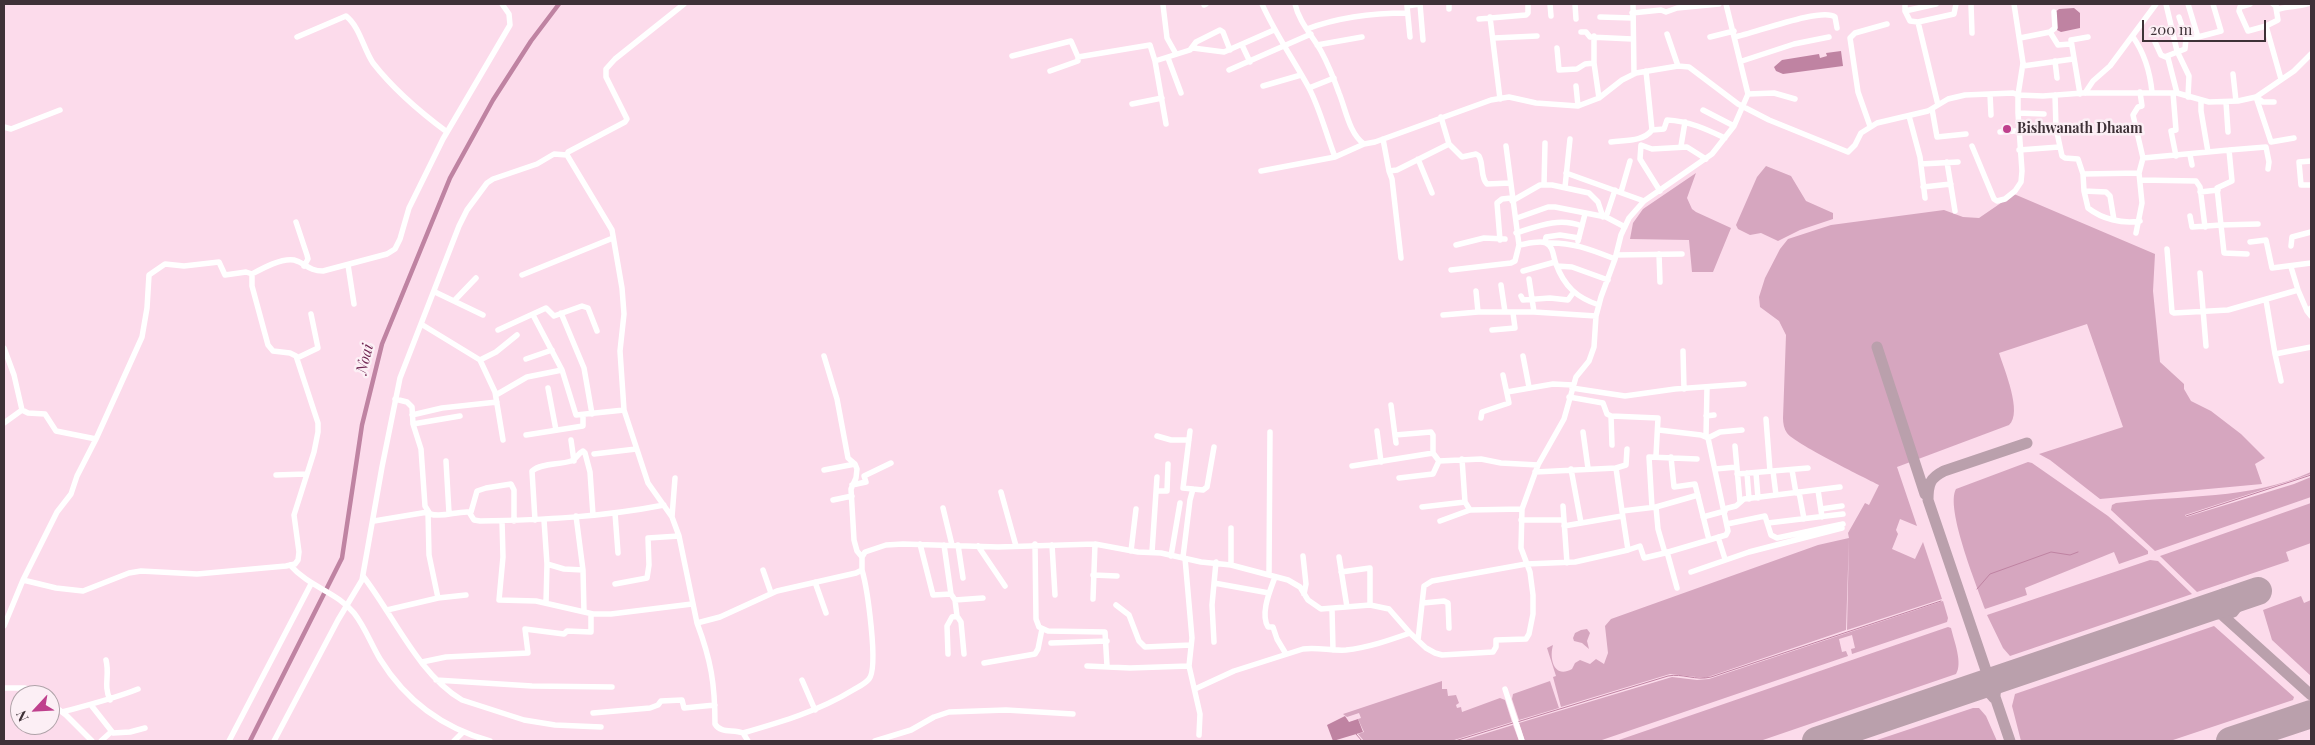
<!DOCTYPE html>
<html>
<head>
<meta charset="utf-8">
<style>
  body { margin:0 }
  #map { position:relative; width:2315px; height:745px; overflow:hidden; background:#fcdbeb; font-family:"Playfair Display",serif }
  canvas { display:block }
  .frame { position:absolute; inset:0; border:5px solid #3e3137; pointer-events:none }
  .north { position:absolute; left:10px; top:685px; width:50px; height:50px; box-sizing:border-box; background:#fceff5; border:1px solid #b0a3a9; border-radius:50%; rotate:245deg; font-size:14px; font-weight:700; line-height:20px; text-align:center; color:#3e3137 }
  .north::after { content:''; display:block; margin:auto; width:18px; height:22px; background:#bf408d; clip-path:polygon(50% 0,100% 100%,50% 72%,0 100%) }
  .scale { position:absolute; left:2142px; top:20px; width:124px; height:22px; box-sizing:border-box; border:2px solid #3e3137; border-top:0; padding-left:6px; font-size:15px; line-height:18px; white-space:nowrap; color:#3e3137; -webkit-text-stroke:4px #fceff5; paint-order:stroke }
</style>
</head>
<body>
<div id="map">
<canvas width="2315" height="745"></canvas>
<div class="frame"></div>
<div class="north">N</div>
<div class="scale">200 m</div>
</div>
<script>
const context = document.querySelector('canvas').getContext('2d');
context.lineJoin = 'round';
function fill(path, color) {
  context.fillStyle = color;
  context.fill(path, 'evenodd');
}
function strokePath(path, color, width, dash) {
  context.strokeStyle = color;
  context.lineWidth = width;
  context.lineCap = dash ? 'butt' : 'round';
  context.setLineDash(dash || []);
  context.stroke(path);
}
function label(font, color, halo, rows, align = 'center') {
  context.font = font + ' "Playfair Display",serif';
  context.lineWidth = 5;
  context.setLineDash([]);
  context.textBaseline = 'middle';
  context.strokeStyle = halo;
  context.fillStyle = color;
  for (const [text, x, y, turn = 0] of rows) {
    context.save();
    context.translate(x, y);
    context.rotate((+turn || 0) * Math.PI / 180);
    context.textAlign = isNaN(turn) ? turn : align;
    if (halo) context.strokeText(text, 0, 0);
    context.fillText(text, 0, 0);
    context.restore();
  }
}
const green = new Path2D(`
  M1766,166L1791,176L1806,201L1833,213V219L1800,230L1778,241L1761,233L1750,235L1738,229L1736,225L1757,177Z
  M1696,173L1687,198L1692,209L1696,212L1731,228L1713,272H1692L1689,240L1630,239L1633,223L1643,209Z
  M2014,194L2155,254L2153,291L2160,362L2184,384V389L2191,401L2211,411L2241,434L2265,458L2255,464L2262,484L2100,499L2050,460L2039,454L2123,427L2087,324L1999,353C2004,369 2023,413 2009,425L1897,467L1917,526L1900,519L1896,530L1898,534L1892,549L1915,559L1923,542L1942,599L1847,630L1849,538L1846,630L1705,678L1670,674L1561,707L1553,677L1556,676L1547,648L1553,645C1549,659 1554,679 1572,669L1575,663L1580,660L1590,664L1596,659L1604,664L1608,653L1605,626L1611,619L1818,545L1849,538L1848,533L1865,503L1869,505L1879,485C1863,477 1794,443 1787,433C1784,429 1783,423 1783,418L1786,335L1779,321L1760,307L1759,297L1765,278L1780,249L1788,239L1831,225L1944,210L1963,217L1979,218Z
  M2028,462L2032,463L2108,516L2148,551V554L2119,564L2114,552L2025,588L2027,595L1985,609C1977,586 1945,508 1956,489Z
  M2311,472V474L2185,515L2186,517L2294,484L2311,477V497L2155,551L2111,510L2112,505L2116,503C2181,495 2251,500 2311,472Z
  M2311,503V543L2286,552L2289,561L2197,592L2160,556Z
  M2150,560L2158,561L2192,594L2010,656L2003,648L1987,615Z
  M2301,596L2304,603L2311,600V676L2272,640L2263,610Z
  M1943,601L1948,618L1947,622L1852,654L1851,649L1855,648L1852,635L1839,639L1842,652L1846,651L1848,656L1599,741H1525L1519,723L1672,677L1697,680L1709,679Z
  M2214,626L2294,697L2293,700L2170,741H2021L2012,706L2015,694Z
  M1948,627L1951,628C1954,641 1963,663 1956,674L1760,741H1616Z
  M1581,630L1587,629L1590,633L1587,641L1589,649L1582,643L1574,641L1573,638L1575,633Z
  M1442,681V689H1447L1448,696L1456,695L1459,703L1456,705L1457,708L1461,707L1462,712L1500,698L1505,700L1512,722L1451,741H1364L1358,734L1364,732L1358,719L1361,718L1359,713L1347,717L1343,714Z
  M1550,681L1559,708L1519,720L1512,699L1513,694Z
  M1973,708H1979L1986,716L1997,741H1874Z
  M1513,725L1519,741H1461Z`);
const water = new Path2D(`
  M2074,8L2080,13V28L2061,32L2057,30L2054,13L2059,9Z
  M1841,51L1843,66L1783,74L1776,71L1774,67L1782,60L1819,54L1820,58L1827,56L1826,53Z
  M1345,716L1349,722L1358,719L1363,732L1333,741L1327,725Z`);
const stream = new Path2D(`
  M2186,516L2311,475
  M1977,589L1990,574L2051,552L2070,555L2078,552
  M1517,722L1668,676C1682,673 1696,681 1711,677L1941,601
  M1356,734L1362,741
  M1455,741L1513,723`);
const canal = new Path2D(`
  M250,741L342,558L362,425L382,344L450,178L493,100L531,41L559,4`);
const taxiway = new Path2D(`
  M1877,347L1925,494
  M2223,594H2230L2235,597L2237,607L2233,612C2222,617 2209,611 2197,612Z
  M2197,612L2214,610L2220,613L2311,695
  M1964,691C1976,688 1986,687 1994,698
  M1995,697C1995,684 2002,680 2013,674
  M2303,716L2311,713
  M2010,741L1928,500C1928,484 1930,478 1944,471L2027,443`);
const runway = new Path2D(`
  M1816,741L2258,591
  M2230,741L2311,714`);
const minor = new Path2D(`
  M684,4L615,59L606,69V77L627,119L625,122L568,152L567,155L612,230L622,288L624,314L620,351L624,410L648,483L672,517L679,536L697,623
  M1262,4C1275,33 1293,59 1309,88C1320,109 1326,134 1335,157L1364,144
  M1295,4C1299,22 1312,35 1321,51C1328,64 1334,79 1339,93C1346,110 1349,133 1364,144L1375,142L1491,100L1509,97L1536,103L1578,106L1599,98L1622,80L1636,73L1678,66L1689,67L1738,104L1769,120L1848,152L1855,145L1861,133L1877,123L1928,111L1948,99L1965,95L2013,93L2018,95L2043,96L2083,93H2177L2209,102L2238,101L2256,97L2294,71L2311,54
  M1550,4L1551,16
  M1575,4L1576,19
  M1633,4L1634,74
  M1905,4V11L1936,4
  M1971,4L1972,33
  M2166,4L2177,51L2189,76L2188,97
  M2188,4L2198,37L2221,31L2213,4
  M2250,4L2240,7L2239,11L2248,31L2266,26L2278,20L2276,8
  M2273,4L2279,9C2290,6 2298,7 2307,4
  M1163,5L1167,38L1176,54
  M1204,5L1206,4
  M1449,9V4
  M1905,11L1910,21L1918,22L1954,14L1956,4
  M1632,13L1661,10L1666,12L1677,8L1719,4
  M1490,17L1500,99
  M1600,17L1632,18
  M2179,17L2186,38L2198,37
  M1479,19L1526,15L1528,13V4
  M1918,22L1938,105
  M2266,26L2281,79
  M1307,29C1339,17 1373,13 1407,13
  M1581,32H1586L1590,37L1632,39
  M2050,32L2055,28L2054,12
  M1667,34L1678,66
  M1594,36V63L1599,98
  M297,37L346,16C360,27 363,48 373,63C394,90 420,112 447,132
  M1410,37L1407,6L1420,4L1423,40
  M1710,37L1734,31
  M1735,37C1755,33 1822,7 1835,17L1837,28
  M2133,37C2145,54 2150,72 2152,92
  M1494,38L1537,36
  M2020,38L2050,32L2058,45L2070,44
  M2155,42L2161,55L2168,58L2177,93
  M1242,45L1250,62
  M1317,45L1362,37
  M1193,48L1224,52L1274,30
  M1557,48L1559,70L1577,69L1585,64L1594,63
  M1012,56L1071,41L1078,57V61L1050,71
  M2167,56L2185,49L2186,38
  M1078,57L1150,45L1155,61L1166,124
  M1168,58L1181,93
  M1155,61L1190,50L1196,42L1220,30L1223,32L1230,50
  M1742,61L1794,44L1829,37
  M2055,61L2057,78
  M2023,66L2073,59
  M1229,70L1311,34
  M2233,74L2236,101
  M1263,86L1301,75
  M1576,86L1578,106
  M1309,88L1334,78
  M2140,92L2142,106L2138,107L2133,115L2143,158L2208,152
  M2085,93L2093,81L2110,66L2156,4
  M2173,93L2176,130L2171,131L2176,156
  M1748,94L1774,93L1795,99
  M1990,94L1991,115
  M2080,94L2071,40L2088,37
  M2055,95L2056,128L2062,156L2065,158L2078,159L2083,174L2139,173
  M2256,97L2271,142L2294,138
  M2256,97L2263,102H2274
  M2201,100V111L2208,152L2229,150
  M2226,102L2228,132
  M1132,104L1162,98
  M1932,109L1937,137L1966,134
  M1703,110L1734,126
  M2018,113L2044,114
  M1909,116L1920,157L1925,198
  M1441,117L1449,144
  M1870,126L1858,92L1850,38L1855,33L1887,24
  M4,127L11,129L60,110
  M1652,130L1664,129L1667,120C1689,121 1706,129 1725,138
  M2000,132L2056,128
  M1383,139L1389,171L1397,170L1449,144L1462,157L1476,154L1479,156C1484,165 1480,177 1487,184L1510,183
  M1611,142C1625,140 1643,142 1652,130L1646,71
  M1506,146L1519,245C1526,244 1540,240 1546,243C1554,247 1553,257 1556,264C1564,286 1577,298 1599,305
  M1681,146L1685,122
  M1972,146L1994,199L1997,201L2005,199L2015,191L2021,182L2022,171L2018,113V95L2023,63L2014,4
  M2019,150L2059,147
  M2190,155L2192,165
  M1418,159L1432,193
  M2311,161L2299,162L2301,185H2311
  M1947,162L1955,211
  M1921,164L1958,162
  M1261,171L1335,157
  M1389,171L1392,179L1401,258
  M1566,173L1644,201
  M2083,174L2084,191L2106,192L2110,196L2114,220
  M2141,180L2196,181L2200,187L2205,227
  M1544,185L1545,143
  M1565,187L1570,139
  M1923,187L1951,184
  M1660,191L1640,159L1641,145L1652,149L1687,147L1706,159
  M2084,191L2088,208C2102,219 2122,224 2140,221
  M1621,192L1630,161
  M2200,192L2218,190
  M1512,201L1540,185H1552L1589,193L1598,202L1603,217
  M2190,216L2192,227L2221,225L2224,253L2247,254
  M1606,217L1615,190
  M1517,218L1548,207H1555L1606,217L1625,227
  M296,222L307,255L308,259L304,266
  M2258,224L2221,225L2217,188L2232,181L2229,150L2266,147L2269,162L2268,169
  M1516,233C1538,226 1559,217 1582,226
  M2136,233L2142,203L2139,173L2143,158
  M1500,240L1497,203L1502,199L1511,198
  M1578,241L1585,214
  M1545,242L1546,237L1560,235L1579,238
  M2250,242L2266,240L2272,268L2311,263
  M1547,243C1573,242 1592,250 1615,259
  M1456,245L1484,238L1505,239
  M2291,246L2292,237L2311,232
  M2167,249L2172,312L2174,313L2228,310L2298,290L2291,267
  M1659,254L1660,282
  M1616,255L1682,254
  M348,265L354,304
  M1557,266L1572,267L1608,280
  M1451,270L1511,263L1515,261L1519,245
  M1523,271L1555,262
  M2200,273L2206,346
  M522,275L613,238
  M1529,279L1534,312
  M1501,285L1505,312
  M2298,290L2307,311
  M1476,291L1478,312H1534L1596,316
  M435,292L483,315
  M1521,296L1523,300L1550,298L1568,300L1573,293
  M2266,300L2275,354L2311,347
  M454,301L476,278
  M2311,308L2307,311L2311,316
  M561,313L584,368L592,414
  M533,315L562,370L576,415L624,410
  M1443,315L1478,312
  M421,324L480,360L496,352L517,335
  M498,330L546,308L554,316L582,306L588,308L597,331
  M1492,330L1515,328L1513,313
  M4,348L14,375L22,410L28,413L45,414L56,431L96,439
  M1683,351L1684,389
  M2275,354L2281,381
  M824,356L837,399L848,458L855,464L857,469L856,478L851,489L854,540L857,551L862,557
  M1523,356L1529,387
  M297,358L318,348L311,314
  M526,359L552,350
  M480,360L495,392L503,440
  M548,388L556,430
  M1572,388L1625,396L1675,389L1744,384
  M1507,392L1553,384L1573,385
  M496,395L527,377L562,370
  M1569,397L1603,403L1607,414L1611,416L1658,418L1656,456
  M395,399L407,402L412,407L413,424L421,449L425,506L430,514C443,518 456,511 469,512L474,520L480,521C542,520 603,517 664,505
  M1391,405L1396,443
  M412,415L442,408L497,402
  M1611,416L1612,445
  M1706,416L1714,415
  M1481,418L1482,412L1509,403L1503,375
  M1766,419L1770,471
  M4,423L22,410
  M413,424L460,416
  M1659,430L1701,435L1708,438L1728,531L1726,535L1665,553
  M1190,431L1183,488L1203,490L1207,487L1214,447
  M1377,431L1381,462
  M1583,432L1588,468
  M526,435L583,426V415
  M1395,435L1431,432L1433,435V453
  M1157,436L1171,440H1189
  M1706,436L1707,388
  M1708,438L1720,432L1742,430
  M571,440L574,461
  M1735,446L1740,502
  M594,454L636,449
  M1671,457L1674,487L1695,484L1709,540
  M1462,459L1465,502L1470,510
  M446,461L449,513
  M1352,466L1433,453L1439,461
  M1616,468L1626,465L1627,449
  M1571,469L1581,523
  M1715,469L1737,467
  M824,470L855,464
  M1792,470L1796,493
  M1773,471L1776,495
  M1535,472L1616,468L1622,511L1656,507L1658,529L1665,553L1644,558L1640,546L1628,550L1622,511
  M1747,473L1749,499
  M1756,473L1758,498
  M1737,474L1808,468
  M276,475L306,474
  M1399,478L1433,474L1439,461L1481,459L1501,463L1538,465
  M852,485L866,482L864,476L891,463
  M1818,490L1822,517
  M1156,491H1167L1168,464
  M1001,492L1016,546
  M1799,492L1804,519
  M833,500L852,496
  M1563,506L1567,563
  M1422,507L1465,502
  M1652,507L1649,457L1697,459
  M1656,507L1698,495
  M943,508L952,545
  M1724,509L1736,506L1744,499L1840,487
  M1821,509L1842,506
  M471,512L477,491L486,488L511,484L514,490V521
  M615,513L618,553
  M576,516L583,570L584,612
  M672,517L675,478
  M1703,517L1725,511
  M535,520L532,471C541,463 559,465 571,461C576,460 577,454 583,451L585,453L590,472L593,515
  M544,520L547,564L546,603
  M1521,520H1564
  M374,521L428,512L429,555L438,598
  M502,521L503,557L499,600L536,601L593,614H611L692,604
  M1440,521L1470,510L1522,509
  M1768,523L1843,514
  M1727,524L1765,516L1771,535L1777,538L1843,524
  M1564,526L1622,516
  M1718,537L1725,559
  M920,544L933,595L951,594L955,600L957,616L952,617L947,626L948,654
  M1035,544L1036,619L1039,627L1048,631L1105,632L1107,666
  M944,545L951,594
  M958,545L963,578
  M1052,545L1055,595
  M978,546L1005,586
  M1131,551L1136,509
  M1152,552L1157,477
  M1667,552L1677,588
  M1171,556L1180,503
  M1303,556L1306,584L1304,594
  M1183,557L1190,500L1193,489
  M1339,557L1347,607
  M1185,558L1192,638L1189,666L1200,714L1199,735
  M547,564L564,569L583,570
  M290,565C309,587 337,592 354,613C365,627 371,644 380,659C406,701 443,728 490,741
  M1231,565V528
  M763,570L771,593
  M1341,572L1370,568V605
  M1691,572L1749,552L1842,528
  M1093,575L1117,576
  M1269,575L1270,432
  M363,576C394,616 418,674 462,700L524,720L555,725L601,727
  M1275,577C1270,591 1260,613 1268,627H1273L1277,639L1286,654
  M23,580L57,512L71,494L77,476L96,439L142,337L147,308L149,275L165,264L184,266L219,262L225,275L246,272L252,274
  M815,582L826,613
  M1214,583L1269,593
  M615,584L647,578L649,565L648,538L679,536
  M1093,599L1095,544
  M955,600L983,598
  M1423,603L1444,601L1448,603L1449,628
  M1116,605L1129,615L1139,641L1145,647L1191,645
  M1332,609L1333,650
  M387,610L438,598L466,595
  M957,616L961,622L964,654
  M4,626L23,580L56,588L83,591L129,573L141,571L197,574L286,566L295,564L298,560L299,552L294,515L314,452L318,432V423L296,356L290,353L273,351L268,345L252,286V274C263,268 281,258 294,260C306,263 308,271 323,271L387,254L395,249L400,239L409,208L443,139L510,25L509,14L502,4
  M1418,640L1424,586L1432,581L1526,564L1575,562L1628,550
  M1214,642L1212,605L1216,562
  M1051,643L1107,641
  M106,660C110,676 103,684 110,700
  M422,662L446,657L528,653L525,629L564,634L567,631L591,632V614
  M984,663L1035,654L1038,649L1042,629
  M1087,666L1130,668L1189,666
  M436,680L532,686L612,687
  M802,680L815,710
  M4,688H25L42,695
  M1195,689L1234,671L1303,649C1318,647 1331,651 1346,650C1367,648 1390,640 1410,633
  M1505,689L1522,741
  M50,703L66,715L92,741
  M91,705L113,733L130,732L145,728
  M62,712C88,705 113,699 138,689
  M593,713L650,708L658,705L661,701L682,700L684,708L715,705
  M743,733C781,722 819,711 853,690C858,687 865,684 869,679C879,667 867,587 862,570
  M101,741L111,732
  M229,741L311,584
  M274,741L338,620L362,580L382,467L400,378L459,226L467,210L487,183L493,179L537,164L554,154L567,155
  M454,741L463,732
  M748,741L743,733C733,729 721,734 715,724C715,684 711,660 697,623L720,617L777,591L856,573L862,570V557L865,552L886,545L903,544L998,547L1095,544L1138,552L1161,553L1201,562L1231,565L1288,580L1300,587L1308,600L1321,609L1370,605L1389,609L1410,633L1426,648L1435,653L1442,655L1493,652L1496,647V640L1526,639L1529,634L1533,614V595L1530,572L1521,548L1522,509L1538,465L1564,419L1576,377L1589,361L1594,347L1596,316L1601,297L1615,259L1621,235L1629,218L1644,201L1712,154L1734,126L1748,94L1726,4
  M875,741L911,730L934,717L949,712L1006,710L1073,714`);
const markers = [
  [2007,129,5,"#bf408d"]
];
const poiNames = [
  ["Bishwanath Dhaam",2017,129]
];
const waterNames = [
  ["Noai",365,359,-76]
];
fill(green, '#d6a6bf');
fill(water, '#bf83a2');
strokePath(stream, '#bf83a2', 1);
strokePath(canal, '#bf83a2', 4.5);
strokePath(taxiway, '#baa0ac', 11);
strokePath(runway, '#baa0ac', 28);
strokePath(minor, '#fff', 5.5);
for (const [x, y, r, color] of markers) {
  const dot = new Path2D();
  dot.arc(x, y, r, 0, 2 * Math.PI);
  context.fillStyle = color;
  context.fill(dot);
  strokePath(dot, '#fceff5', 2);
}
label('bold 14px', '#3e3137', '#fceff5', poiNames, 'left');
label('italic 15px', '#6e2551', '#fceff5', waterNames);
</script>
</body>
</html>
